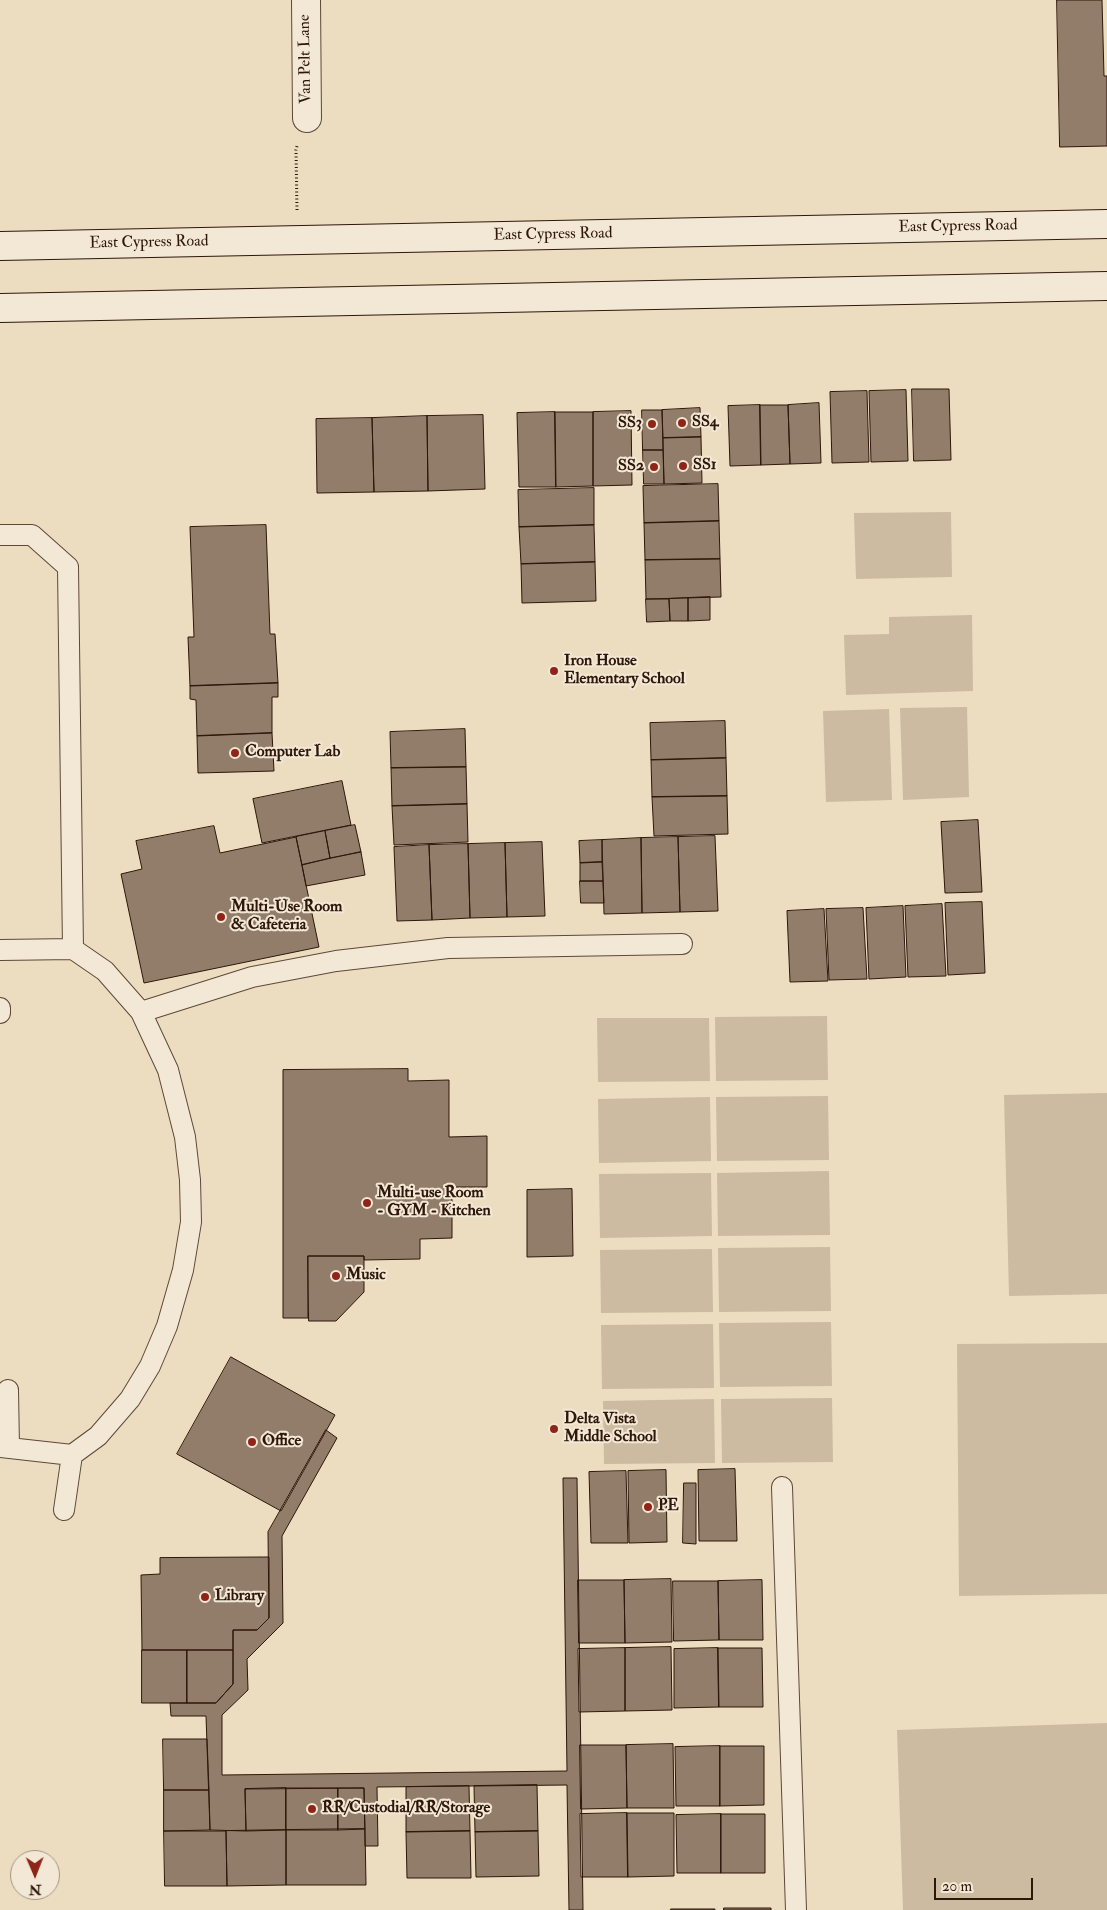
<!DOCTYPE html>
<html>
<head>
<meta charset="utf-8">
<style>
  body { margin:0 }
  #map { position:relative; width:1107px; height:1910px; overflow:hidden; background:#ecdcc0; font-family:"IM FELL Double Pica",serif }
  canvas { display:block }
  .north { position:absolute; left:10px; top:1850px; width:50px; height:50px; box-sizing:border-box; background:#f3e8d6; border:1px solid #a49484; border-radius:50%; rotate:179deg; font-size:14px; font-weight:700; line-height:20px; text-align:center; color:#2e170a }
  .north::after { content:''; display:block; margin:auto; width:18px; height:22px; background:#8f2418; clip-path:polygon(50% 0,100% 100%,50% 72%,0 100%) }
  .scale { position:absolute; left:934px; top:1878px; width:99px; height:22px; box-sizing:border-box; border:2px solid #2e170a; border-top:0; padding-left:6px; font-size:15px; line-height:18px; white-space:nowrap; color:#2e170a; -webkit-text-stroke:4px #f3e8d6; paint-order:stroke }
</style>
</head>
<body>
<div id="map">
<canvas width="1107" height="1910"></canvas>
<div class="north">N</div>
<div class="scale">20 m</div>
</div>
<script>
const context = document.querySelector('canvas').getContext('2d');
context.lineJoin = 'round';
function fill(path, color) {
  context.fillStyle = color;
  context.fill(path, 'evenodd');
}
function strokePath(path, color, width, dash) {
  context.strokeStyle = color;
  context.lineWidth = width;
  context.lineCap = dash ? 'butt' : 'round';
  context.setLineDash(dash || []);
  context.stroke(path);
}
function label(font, color, halo, rows, align = 'center') {
  context.font = font + ' "IM FELL Double Pica",serif';
  context.lineWidth = 4;
  context.setLineDash([]);
  context.textBaseline = 'middle';
  context.strokeStyle = halo;
  context.fillStyle = color;
  for (const [text, x, y, turn = 0] of rows) {
    context.save();
    context.translate(x, y);
    context.rotate((+turn || 0) * Math.PI / 180);
    context.textAlign = isNaN(turn) ? turn : align;
    if (halo) context.strokeText(text, 0, 0);
    context.fillText(text, 0, 0);
    context.restore();
  }
}
const green = new Path2D(`
  M951,512L952,577L856,579L854,513Z
  M972,615L973,691L846,695L844,635L889,634V617Z
  M967,707L969,797L903,800L900,708Z
  M889,709L892,800L826,802L823,711Z
  M827,1016L828,1080L716,1081L715,1017Z
  M597,1018H709L710,1081L598,1082Z
  M1107,1093V1294L1009,1296L1004,1095Z
  M828,1096L829,1160L717,1161L716,1097Z
  M710,1097L711,1161L599,1163L598,1099Z
  M829,1171L830,1235L718,1236L717,1173Z
  M711,1173L712,1236L600,1238L599,1174Z
  M830,1247L831,1311L719,1312L718,1248Z
  M712,1249L713,1312L601,1313L600,1250Z
  M831,1322L832,1386L720,1387L719,1323Z
  M713,1324L714,1388L602,1389L601,1325Z
  M1107,1343V1594L959,1596L957,1344Z
  M832,1398L833,1462L722,1463L721,1399Z
  M714,1399L715,1463L604,1464L603,1401Z
  M1107,1723V1910H903L897,1730Z`);
const building = new Path2D(`
  M1057,0H1102L1104,76H1107V146L1060,147Z
  M912,389H949L951,460L914,461Z
  M906,390L908,461L871,462L869,391Z
  M867,391L869,462L832,463L830,392Z
  M819,403L821,463L790,464L788,405Z
  M760,405L761,465L730,466L728,406Z
  M760,405H788L790,464L761,465Z
  M700,408L701,437L663,438L662,410Z
  M642,410H662L663,450H643Z
  M631,411L632,485L593,486V412Z
  M555,412H593V486L556,487Z
  M555,412L556,487H519L517,413Z
  M483,415L485,489L428,491L427,416Z
  M427,416L428,491L374,492L372,418Z
  M372,418L374,492L317,493L316,419Z
  M701,437L702,483L664,484L663,438Z
  M643,450H663L664,484H644Z
  M718,484L719,521L644,523L643,486Z
  M594,488V525L519,527L518,490Z
  M719,521L720,559L645,560L644,523Z
  M266,525L270,634H275L278,683L190,686L188,637H194L190,527Z
  M594,525L595,562L521,564L519,527Z
  M720,559L721,597L646,599L645,560Z
  M595,562L596,601L522,603L521,564Z
  M710,597V620L688,621V598Z
  M688,598V621H670L669,599Z
  M646,599H669L670,621L647,622Z
  M278,683V697H272V733L197,736L196,700L190,699V686Z
  M725,721L726,758L651,760L650,723Z
  M465,729L466,767L391,768L390,732Z
  M272,733L274,771L198,773L197,736Z
  M726,758L727,796L652,797L651,760Z
  M466,767L467,804L392,806L391,768Z
  M342,781L351,825L262,843L253,799Z
  M727,796L728,834L654,836L652,797Z
  M467,804L468,842L394,845L392,806Z
  M978,820L982,892L945,893L941,822Z
  M355,825L361,852L330,858L325,831Z
  M214,826L220,853L296,837L319,947L144,983L121,874L142,869L136,841Z
  M325,831L330,858L302,865L296,837Z
  M715,836L718,911L680,912L678,837Z
  M678,837L680,912L642,913L641,838Z
  M641,838L642,913L604,914L602,840Z
  M602,840V862L580,863L579,841Z
  M542,842L545,916L507,917L505,843Z
  M505,843L507,917L470,918L468,844Z
  M468,844L470,918L432,920L429,845Z
  M429,845L432,920L397,921L394,847Z
  M361,852L365,875L306,886L302,865Z
  M602,862L603,881H580V863Z
  M580,881H603L604,903H581Z
  M982,902L985,973L948,975L945,903Z
  M942,904L946,976L908,977L905,906Z
  M903,906L906,977L869,979L866,908Z
  M863,908L867,979L829,980L826,909Z
  M824,909L828,981L790,982L787,911Z
  M408,1069V1081L449,1080V1137L487,1136V1187H452V1238L420,1239V1259L364,1260V1256H308V1318H283V1070Z
  M572,1189L573,1256L527,1257V1190Z
  M308,1256H364V1292L336,1321H309Z
  M231,1357L335,1415L281,1511L177,1454Z
  M326,1430L337,1438L282,1536L283,1623L247,1659L248,1690L222,1715V1775L567,1771L563,1478H577L583,1910H569L567,1785L377,1787L378,1846H365L364,1788L245,1789L246,1831L210,1830L206,1716H171L170,1703H216L233,1684V1630H257L269,1618L268,1532Z
  M735,1469L737,1541H699L698,1470Z
  M666,1470L667,1542L629,1543L628,1471Z
  M626,1471L628,1543H591L589,1472Z
  M684,1483H696V1544L683,1543Z
  M264,1557H269V1618L257,1630H233V1650H142L141,1575L160,1574V1558Z
  M671,1579L672,1642L625,1643L624,1580Z
  M578,1580H624L625,1643H579Z
  M762,1580L763,1640H719L718,1581Z
  M673,1581H718L719,1640L674,1641Z
  M671,1647L672,1710L625,1711V1648Z
  M625,1648V1711L579,1712L578,1649Z
  M718,1648H762L763,1707H719Z
  M718,1648L719,1707L674,1708V1649Z
  M142,1650H187V1703H142Z
  M187,1650H233V1684L216,1703H187Z
  M163,1739H207L209,1790H164Z
  M673,1744L674,1808H627L626,1745Z
  M580,1745H626L627,1808L581,1809Z
  M720,1746V1806H676L675,1747Z
  M720,1746H764V1805L720,1806Z
  M537,1785L538,1831L475,1832L474,1786Z
  M469,1786L470,1831L406,1832V1787Z
  M286,1788V1830L246,1831L245,1789Z
  M286,1788H338V1830H286Z
  M338,1788H364L365,1829L338,1830Z
  M164,1790H209L210,1830L164,1831Z
  M627,1813L628,1877H581L580,1814Z
  M627,1813H674V1876L628,1877Z
  M721,1814V1873H677L676,1815Z
  M721,1814H765V1873H721Z
  M365,1829L366,1885H286V1830Z
  M286,1830V1885L227,1886L226,1831Z
  M164,1831H226L227,1886H165Z
  M470,1831L471,1878H407L406,1832Z
  M538,1831L539,1876L476,1877L475,1832Z
  M724,1908H771V1910H724Z
  M671,1909H715V1910H671Z`);
const path = new Path2D(`
  M297,210L296,150L297,146`);
const lane = new Path2D(`
  M0,535H32L68,567L73,949L105,971L141,1012L168,1070L185,1137L190,1180L191,1222L183,1270L167,1326L150,1366L130,1399L98,1436L72,1455L0,1447
  M0,950L73,949
  M0,1008V1013
  M141,1012L252,977L336,961L448,948L682,944
  M8,1390L9,1447
  M782,1487L796,1910
  M64,1510L72,1455`);
const street = new Path2D(`
  M306,0L307,118`);
const secondary = new Path2D(`
  M0,246L1107,224
  M0,308L1107,286`);
const markers = [
  [682,423,5,"#8f2418"],
  [652,424,5,"#8f2418"],
  [683,466,5,"#8f2418"],
  [654,467,5,"#8f2418"],
  [554,671,5,"#8f2418"],
  [235,753,5,"#8f2418"],
  [221,917,5,"#8f2418"],
  [367,1203,5,"#8f2418"],
  [336,1276,5,"#8f2418"],
  [554,1429,5,"#8f2418"],
  [252,1442,5,"#8f2418"],
  [648,1507,5,"#8f2418"],
  [205,1597,5,"#8f2418"],
  [312,1809,5,"#8f2418"]
];
const streetNames = [
  ["Van Pelt Lane",306,59,-91],
  ["East Cypress Road",958,227,-1],
  ["East Cypress Road",553,235,-1],
  ["East Cypress Road",149,243,-1]
];
const poiNames = [
  ["SS4",692,423],
  ["SS3",642,424,"right"],
  ["SS1",693,466],
  ["SS2",644,467,"right"],
  ["Iron House",564,662],
  ["Elementary School",564,680],
  ["Computer Lab",245,753],
  ["Multi-Use Room",231,908],
  ["& Cafeteria",231,926],
  ["Multi-use Room",377,1194],
  ["- GYM - Kitchen",377,1212],
  ["Music",346,1276],
  ["Delta Vista",564,1420],
  ["Middle School",564,1438],
  ["Office",262,1442],
  ["PE",658,1507],
  ["Library",215,1597],
  ["RR/Custodial/RR/Storage",322,1809]
];
fill(green, '#ccbba1');
fill(building, '#917d69');
strokePath(building, '#2e170a', 1);
strokePath(lane, '#5e4838', 22);
strokePath(street, '#5e4838', 30);
strokePath(secondary, '#2e170a', 30);
strokePath(path, '#2e170a', 3, [1, 2.5]);
strokePath(lane, '#f3e8d6', 20);
strokePath(street, '#f3e8d6', 28);
strokePath(secondary, '#f3e8d6', 28);
for (const [x, y, r, color] of markers) {
  const dot = new Path2D();
  dot.arc(x, y, r, 0, 2 * Math.PI);
  context.fillStyle = color;
  context.fill(dot);
  strokePath(dot, '#f3e8d6', 2);
}
label('16px', '#2e170a', '#f3e8d6', streetNames);
label('bold 16px', '#2e170a', '#f3e8d6', poiNames, 'left');
</script>
</body>
</html>
